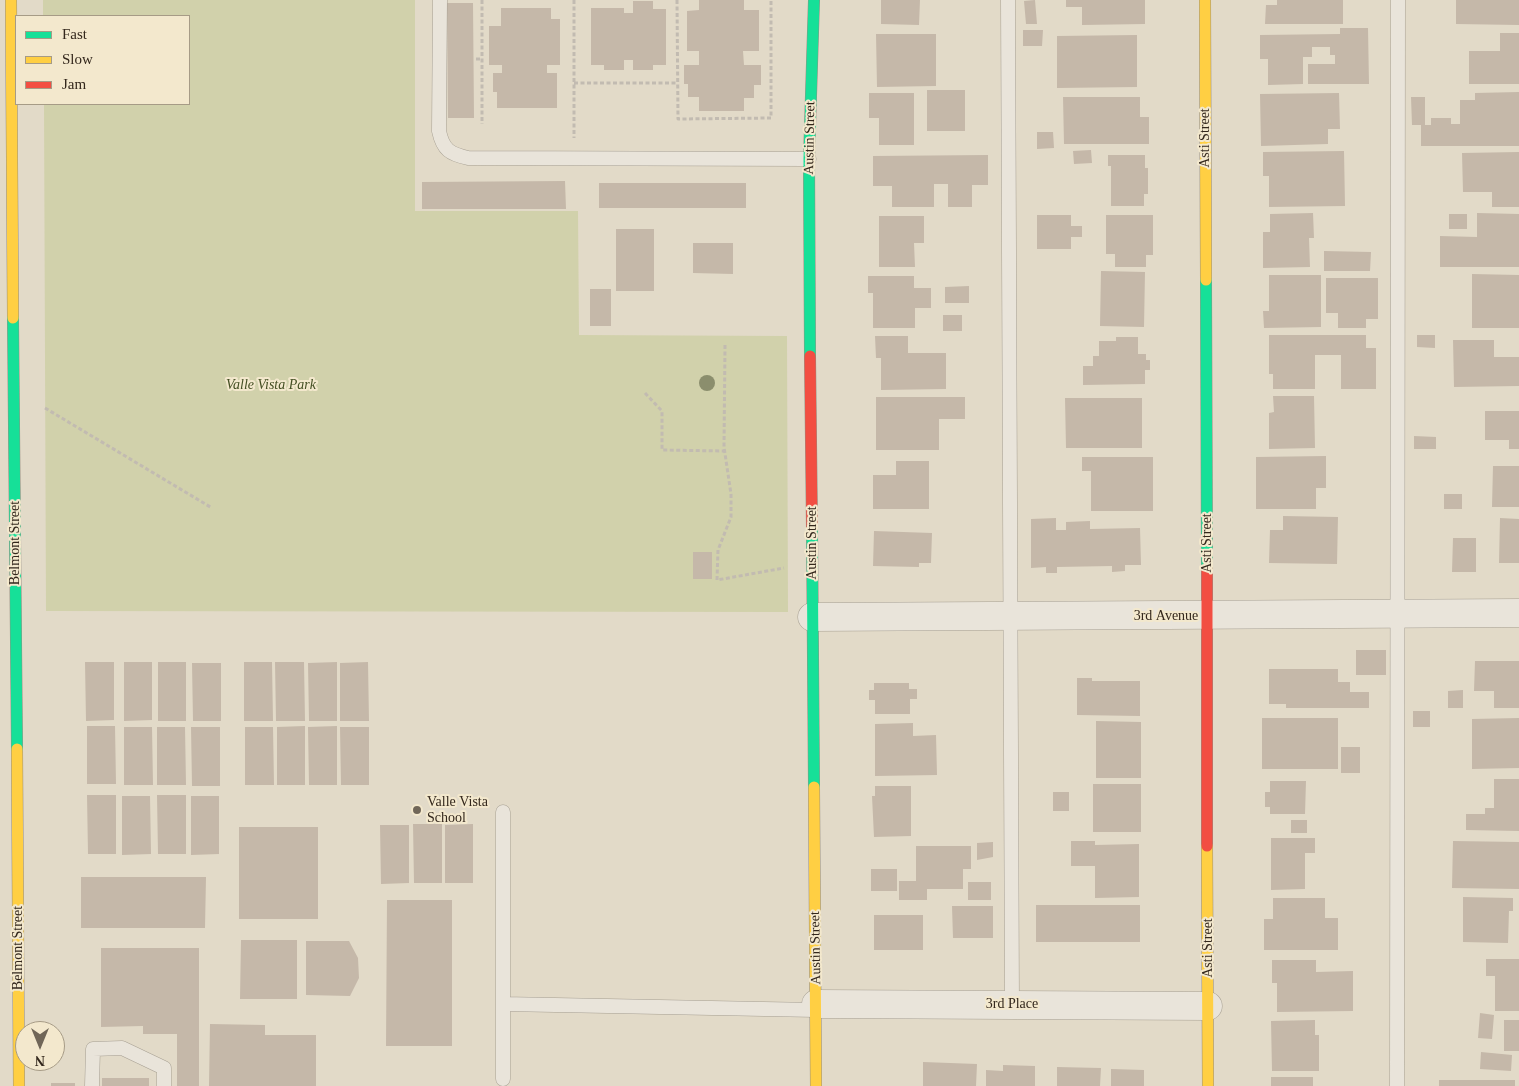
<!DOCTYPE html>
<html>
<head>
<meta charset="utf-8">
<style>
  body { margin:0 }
  #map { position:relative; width:1519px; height:1086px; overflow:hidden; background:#e2dac8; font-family:Georgia,serif }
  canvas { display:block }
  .legend { position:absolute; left:15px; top:15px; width:175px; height:90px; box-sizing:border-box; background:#f3e8cd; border:1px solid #a69b86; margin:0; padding:6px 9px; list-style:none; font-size:15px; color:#33271c }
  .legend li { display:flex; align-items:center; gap:10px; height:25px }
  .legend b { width:25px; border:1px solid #a69b86 }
  .north { position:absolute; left:15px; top:1021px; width:50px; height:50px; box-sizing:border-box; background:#f3e8cd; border:1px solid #a69b86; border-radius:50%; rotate:180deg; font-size:14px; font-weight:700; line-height:20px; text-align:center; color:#33271c }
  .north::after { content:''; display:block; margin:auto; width:18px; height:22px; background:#706658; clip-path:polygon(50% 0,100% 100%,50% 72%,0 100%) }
</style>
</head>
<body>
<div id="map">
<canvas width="1519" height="1086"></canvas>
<ul class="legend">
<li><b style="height:6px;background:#16e098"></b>Fast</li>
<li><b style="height:6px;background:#ffcf43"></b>Slow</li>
<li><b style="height:6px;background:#f24e42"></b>Jam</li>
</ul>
<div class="north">N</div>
</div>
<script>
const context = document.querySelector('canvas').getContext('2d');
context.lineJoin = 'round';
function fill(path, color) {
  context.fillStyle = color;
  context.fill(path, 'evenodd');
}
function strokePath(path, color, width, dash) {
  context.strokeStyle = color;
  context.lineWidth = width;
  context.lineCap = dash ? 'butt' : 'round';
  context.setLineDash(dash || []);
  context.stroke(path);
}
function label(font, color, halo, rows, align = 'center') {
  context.font = font + ' Georgia,serif';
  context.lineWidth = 4;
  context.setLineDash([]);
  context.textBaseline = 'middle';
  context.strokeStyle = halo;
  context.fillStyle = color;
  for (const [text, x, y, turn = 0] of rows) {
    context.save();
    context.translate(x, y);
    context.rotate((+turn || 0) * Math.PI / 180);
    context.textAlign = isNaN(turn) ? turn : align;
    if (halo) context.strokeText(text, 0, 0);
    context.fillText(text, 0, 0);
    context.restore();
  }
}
const green = new Path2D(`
  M43,0H415V211H578L579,335L787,336L788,612L46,611L44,104H189V16H43Z`);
const building = new Path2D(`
  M699,0H744V10H759V51H743L744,65H761V85H754V98H744V111H699V97H688V84H684V65H699V51H687V11L699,10Z
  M881,0H920L919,25L881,24Z
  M1035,0L1037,24H1026L1024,1Z
  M1066,0H1145V24L1082,25V7H1066Z
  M1277,0H1343V24H1265L1266,5H1277Z
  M1456,0H1519V25L1456,24Z
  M633,1H653V9H666V65H653V70H633V60H624V70H604V65H591V8H624V13H633Z
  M447,3H473L474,118H448Z
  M501,8H551V19H560V65H547V73H557V108H497V92H493V73H502V65H489V26H501Z
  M1340,28H1368L1369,84H1308V64H1335V55H1330V47H1312V57H1303V84L1268,85V59H1260V35L1340,34Z
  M1023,30H1043L1042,46H1023Z
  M1500,33H1519V84H1469V51H1500Z
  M876,34H936V86L877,87Z
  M1137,35V87L1057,88V36Z
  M927,90H965V131H927Z
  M1519,92V146H1421V125H1412L1411,97H1425V125H1431V118H1451V124H1460V100H1475V93Z
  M869,93H914V145H879V118H869Z
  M1339,93L1340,129H1328V144L1261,146L1260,94Z
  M1063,97H1140V117H1149V144H1064Z
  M1037,132H1053L1054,148L1037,149Z
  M1091,150L1092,163L1074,164L1073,151Z
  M1344,151L1345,206L1269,207V176H1263V152Z
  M1519,152V207H1492V192H1463L1462,153Z
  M988,155V185H972V207H948V184H934V207H892V186H873V156Z
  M1108,155H1145V168H1148V194H1144V206H1111V166H1108Z
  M565,181L566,209H422V182Z
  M599,183H746V208H599Z
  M1313,213L1314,238H1309L1310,267L1263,268V232H1270V214Z
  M1477,213L1519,214V267H1440V236L1477,237Z
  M1449,214H1467V229H1449Z
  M1037,215H1071V226H1082V237H1071V249H1037Z
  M1106,215H1153V255H1146V267H1115V254H1106Z
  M879,216H924V243H914L915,267H879Z
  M616,229H654V291H616Z
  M693,243H733V274L693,273Z
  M1324,251L1371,252L1370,271H1324Z
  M1101,271L1145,272L1144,327L1100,326Z
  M1472,274L1519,275V328H1472Z
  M1269,275H1321V327L1264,328L1263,311H1269Z
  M868,276H914V288H931V308H915V328H873V293H868Z
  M1326,278H1378V319H1366V328H1338V313H1326Z
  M969,286V303H945V287Z
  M590,289H611V326H590Z
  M943,315H962V331H943Z
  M1269,335H1366V348H1376V389H1341V355H1315V389H1273V374H1269Z
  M1417,335H1435V348L1417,347Z
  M875,336H908V353H946V389L881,390V358H876Z
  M1116,337H1138V354H1146V360H1150V370H1145V384L1083,385V366H1093V356H1099V341H1116Z
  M1453,340H1494V357H1519V386L1454,387Z
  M1273,396H1314L1315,448L1269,449V413L1274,412Z
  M876,397H965V419H939V450H876Z
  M1065,398H1142V448H1066Z
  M1485,411H1519V449H1509V440H1485Z
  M1414,436L1436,437V449H1414Z
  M1326,456V488H1316V509H1256V457Z
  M1082,457H1153V511H1091V471H1082Z
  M896,461H929V509H873V475H896Z
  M1493,466H1519V507H1492Z
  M1444,494H1462V509H1444Z
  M1283,516L1338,517L1337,564L1269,563L1270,530H1283Z
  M1056,518V530H1066V522L1090,521V529L1140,528L1141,565H1125V571L1112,572V566L1057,567V573H1046V567L1031,568V519Z
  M1500,518L1519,519V563H1499Z
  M874,531L932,533L931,563H919V567L873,566Z
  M1453,538H1476V572H1452Z
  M693,552H712V579H693Z
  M1356,650H1386V675H1356Z
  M1475,661H1519V708H1494V691H1474Z
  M85,662H114V720L86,721Z
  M124,662H152V720L124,721Z
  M158,662H186V721H158Z
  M244,662H272L273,721H244Z
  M275,662H304L305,721H276Z
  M337,662V721H309L308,663Z
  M368,662L369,721H340V663Z
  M192,663H221V721H193Z
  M1269,669H1338V682H1350V692H1369V708H1286V704H1269Z
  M1077,678H1092V681H1140V716L1077,715Z
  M874,683H909V689H917V699H910V714H875V700H869V690H874Z
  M1463,690V708H1448V691Z
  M1413,711H1430V727H1413Z
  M1262,718H1338V769H1262Z
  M1519,718V768L1472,769V719Z
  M1096,721L1141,722V778H1096Z
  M913,723V736L936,735L937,775L875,776V724Z
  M87,726H115L116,784H87Z
  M305,726V785H277V727Z
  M337,726V785H309L308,727Z
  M124,727H152L153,785H124Z
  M157,727H185L186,785H157Z
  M191,727H220V786H192Z
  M245,727H273L274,785H245Z
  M340,727H369V785H341Z
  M1341,747H1360V773H1341Z
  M1494,779H1519V831L1466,830V814H1485V808H1494Z
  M1270,781H1306L1305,814H1270V807H1265V792H1270Z
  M1093,784H1141V832H1093Z
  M875,786H911V836L874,837L872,796H875Z
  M1053,792H1069V811H1053Z
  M87,795H116V854H88Z
  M157,795H186V854H158Z
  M122,796H150L151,854L122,855Z
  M191,796H219V854L191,855Z
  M1291,820H1307V833H1291Z
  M413,824H442V883H414Z
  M473,824V883H445V825Z
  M380,825H409V883L381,884Z
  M239,827H318V919H239Z
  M1271,838H1315V853H1305V889L1271,890Z
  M1071,841H1095V845L1139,844V897L1095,898V866H1071Z
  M1453,841L1519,842V889L1452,888Z
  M993,842V857L977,860V843Z
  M916,846H971V869H963V889H927V900H899V881H916Z
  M871,869H897V891H871Z
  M81,877H206L205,928H81Z
  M968,882H991V900H968Z
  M1463,897L1513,898V911H1509L1508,943L1463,942Z
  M1273,898H1325V918H1338V950H1264V919H1273Z
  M387,900H452V1046H386Z
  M1036,905H1140V942H1036Z
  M952,906H993V938H953Z
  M874,915H923V950H874Z
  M241,940H297V999H240Z
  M306,941H349L358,958L359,978L350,996L306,995Z
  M101,948H199V1086H177V1034H143V1026L101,1027Z
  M1486,959H1519V1011H1495V976H1486Z
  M1272,960H1316V972L1353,971V1011L1277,1012V983H1272Z
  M1480,1013L1494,1015L1492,1039L1478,1038Z
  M1315,1020V1035H1319V1071H1272L1271,1021Z
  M1504,1020H1519V1051H1504Z
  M210,1024L265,1025V1035H316V1086H209Z
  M1481,1052L1512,1055L1511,1071L1480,1069Z
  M923,1062L977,1064L976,1086H923Z
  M1003,1065L1035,1066V1086H986V1070L1003,1071Z
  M1057,1067L1101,1068L1100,1086H1057Z
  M1111,1069L1144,1070V1086H1111Z
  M1271,1077H1313V1086H1271Z
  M102,1078H149V1086H102Z
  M1439,1080H1515V1086H1439Z
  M51,1083H75V1086H51Z`);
const path = new Path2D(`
  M482,0V124
  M574,0V138
  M677,0L678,119L771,118V0
  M476,59H482
  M574,83H678
  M725,345L724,447L731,494V517L718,550L717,580L784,568
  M645,393L662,411V450L724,451
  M45,408L212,508`);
const lane = new Path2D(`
  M440,0L439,131C443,150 450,154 468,158L809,159
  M1008,0L1012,1004
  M503,812V1079
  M503,1004L816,1010
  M92,1086L93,1049L122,1048L164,1068V1086
  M1397,1086L1398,0`);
const street = new Path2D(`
  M812,617L1519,613
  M816,1004L1208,1006`);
const fast = new Path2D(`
  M1206,280L1207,568
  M13,318L17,749
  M810,356L809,159L814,0
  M812,528L814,787`);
const slow = new Path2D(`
  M11,0L13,318
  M1205,0L1206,280
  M17,749L19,1086
  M814,787L816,1086
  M1207,846L1208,1086`);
const jam = new Path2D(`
  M810,356L812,528
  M1207,568V846`);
const trees = [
  [707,383]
];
const markers = [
  [417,810,5,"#706658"]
];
const streetNames = [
  ["Austin Street",810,138,-89],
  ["Asti Street",1205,138,-90],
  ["Belmont Street",15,543,-90],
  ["Austin Street",812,543,-90],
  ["Asti Street",1207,543,-90],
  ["3rd Avenue",1166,616],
  ["Belmont Street",18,948,-90],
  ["Austin Street",816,948,-91],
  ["Asti Street",1208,948,-90],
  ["3rd Place",1012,1004]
];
const parkNames = [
  ["Valle Vista Park",271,385]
];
const poiNames = [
  ["Valle Vista",427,802],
  ["School",427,818]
];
fill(green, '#d1d1ab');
fill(building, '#c5b8a9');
strokePath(lane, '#a69f92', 15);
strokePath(street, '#a69f92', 29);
strokePath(fast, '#968e82', 12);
strokePath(slow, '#968e82', 12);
strokePath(jam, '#968e82', 12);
strokePath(path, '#c2bbb1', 3, [4, 2.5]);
strokePath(lane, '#e9e4da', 14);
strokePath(street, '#e9e4da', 28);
strokePath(fast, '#16e098', 11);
strokePath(slow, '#ffcf43', 11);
strokePath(jam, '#f24e42', 11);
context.fillStyle = '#8b8e6d';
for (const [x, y] of trees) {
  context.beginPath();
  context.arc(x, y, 8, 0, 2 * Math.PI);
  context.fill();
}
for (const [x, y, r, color] of markers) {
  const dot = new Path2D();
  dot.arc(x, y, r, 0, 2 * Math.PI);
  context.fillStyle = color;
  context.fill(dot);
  strokePath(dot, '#f3e8cd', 2);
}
label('14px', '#33271c', '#f3e8cd', streetNames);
label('italic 14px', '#444f23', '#f3e8cd', parkNames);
label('14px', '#33271c', '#f3e8cd', poiNames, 'left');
</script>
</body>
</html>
